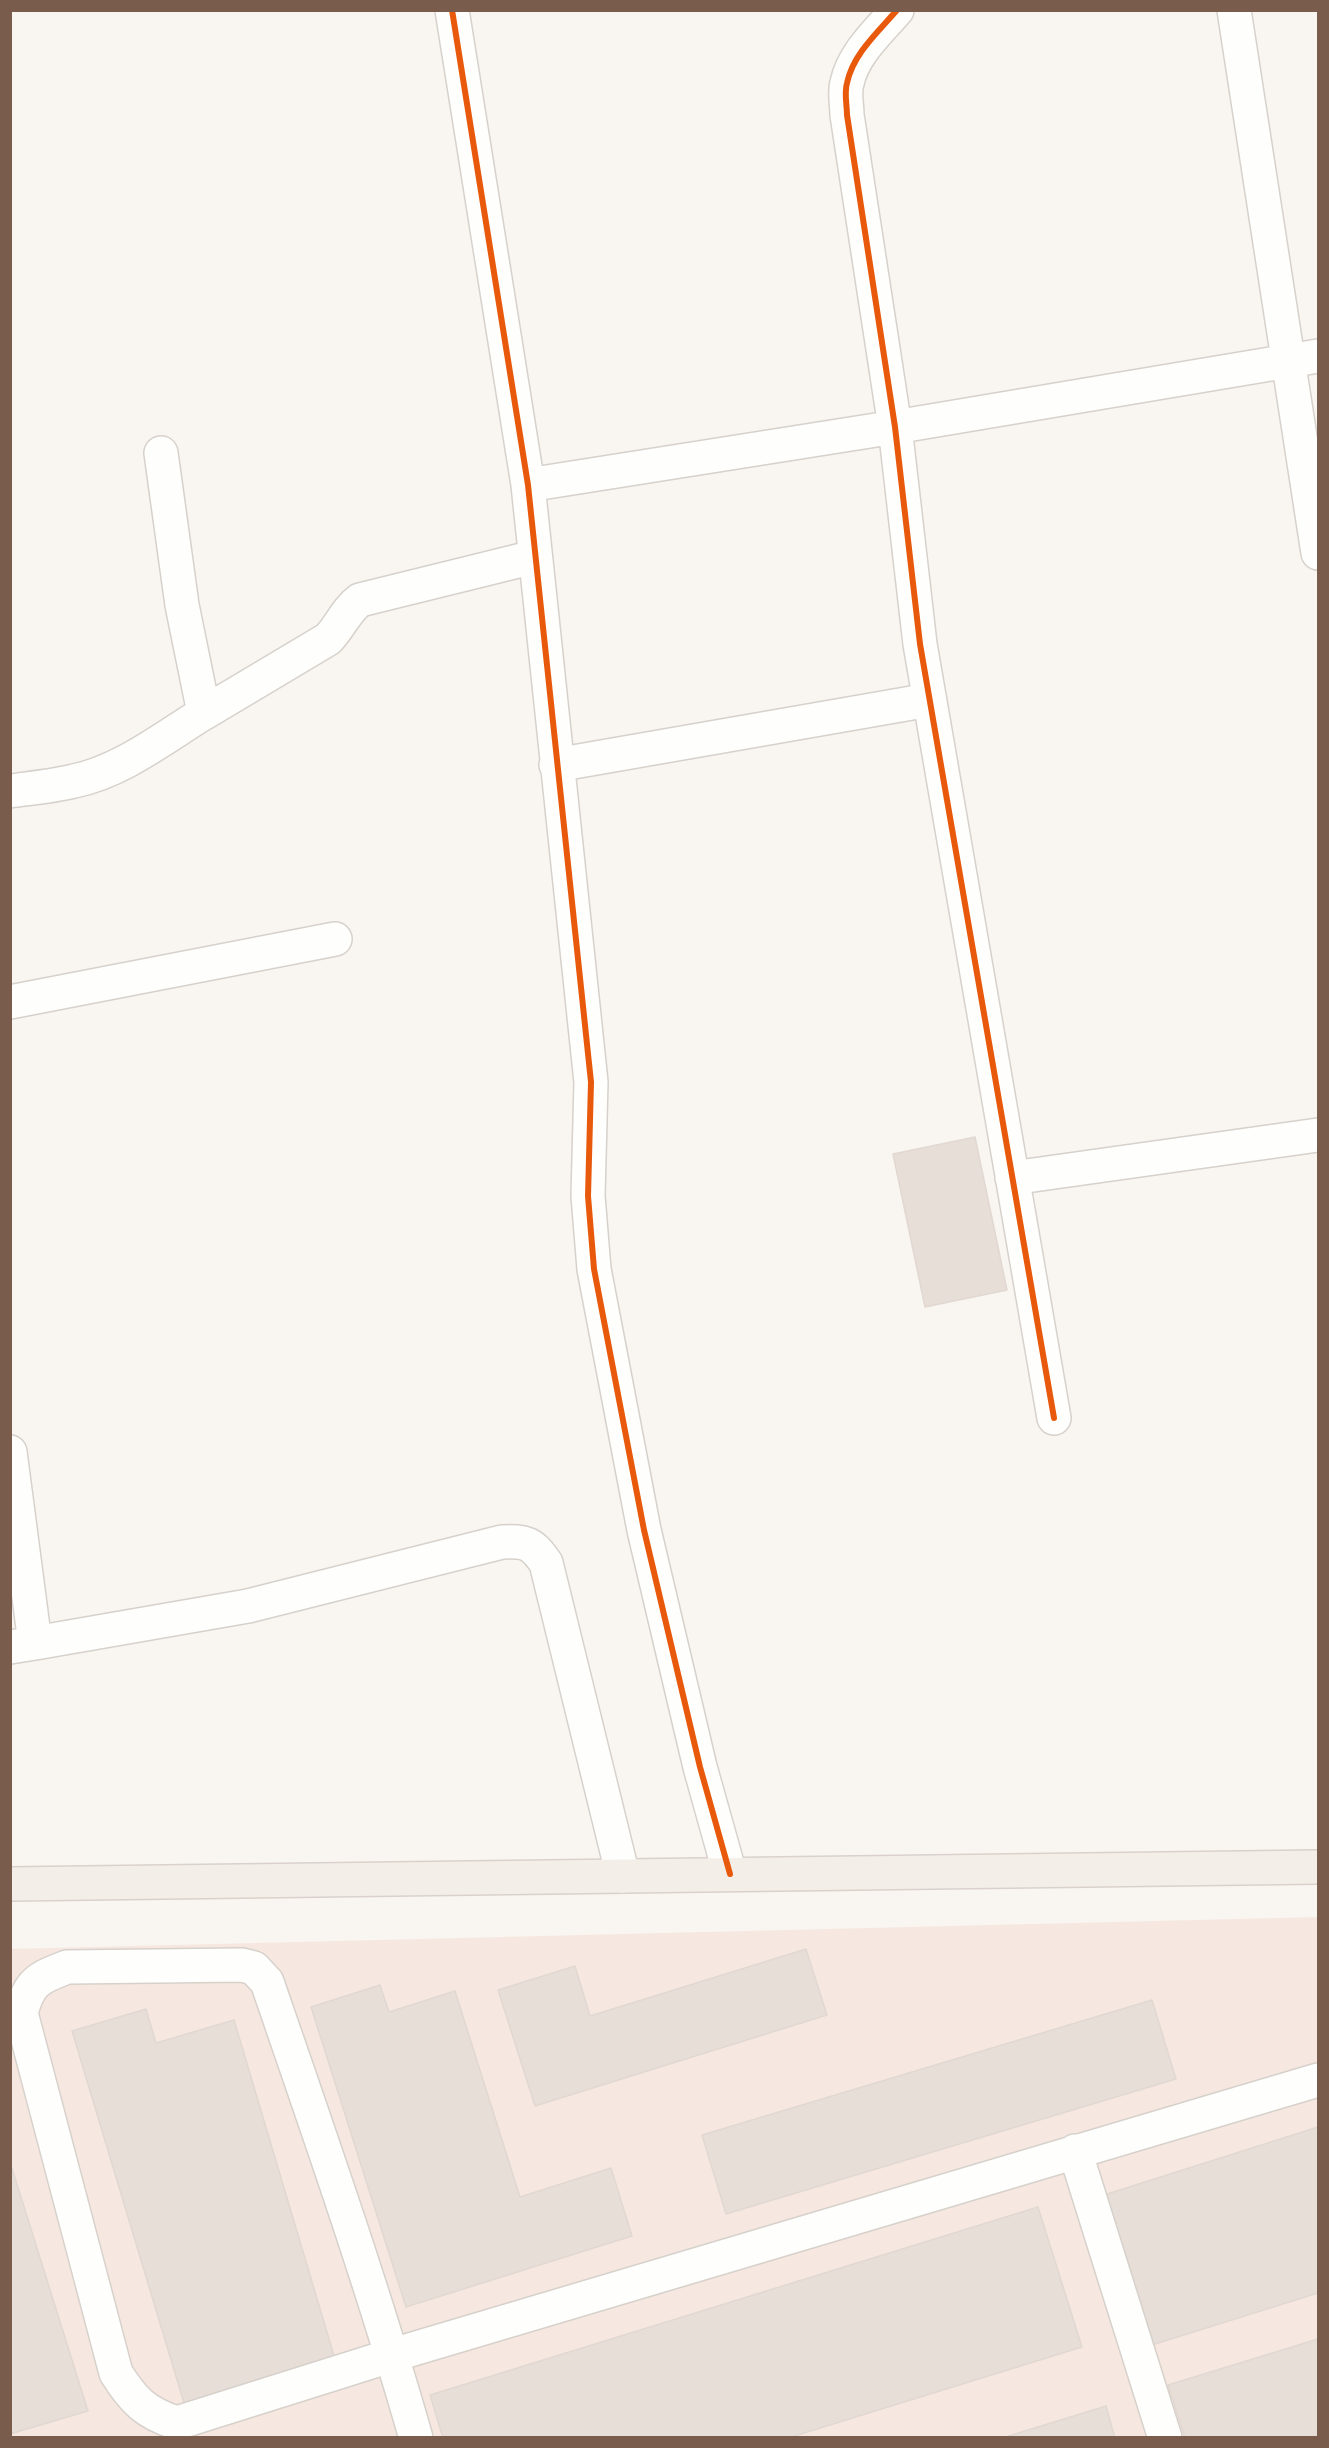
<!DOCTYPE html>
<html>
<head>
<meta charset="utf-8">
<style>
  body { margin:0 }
  #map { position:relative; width:1329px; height:2448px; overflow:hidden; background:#f9f5f0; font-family:"Open Sans",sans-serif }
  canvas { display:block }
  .frame { position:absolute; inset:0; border:12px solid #7a5c4d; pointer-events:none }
</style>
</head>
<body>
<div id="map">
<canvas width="1329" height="2448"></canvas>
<div class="frame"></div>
</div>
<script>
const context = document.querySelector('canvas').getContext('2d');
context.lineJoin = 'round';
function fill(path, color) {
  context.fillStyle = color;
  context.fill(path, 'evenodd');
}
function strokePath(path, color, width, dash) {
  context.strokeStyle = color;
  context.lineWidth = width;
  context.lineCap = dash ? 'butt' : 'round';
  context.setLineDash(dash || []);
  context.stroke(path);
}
const commercial = new Path2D(`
  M1318,1917V2437H11L10,1949Z`);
const building = new Path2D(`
  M975,1137L1007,1290L925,1307L893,1154Z
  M806,1949L827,2015L535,2106L498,1990L575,1966L590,2016Z
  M380,1985L389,2012L455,1991L520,2197L611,2168L632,2236L406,2307L311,2007Z
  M1152,2000L1176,2079L726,2214L702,2135Z
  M146,2009L156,2043L234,2020L335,2359L184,2403L72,2031Z
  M1318,2127V2293L1152,2345L1104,2195Z
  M10,2162L88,2411L10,2434Z
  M1038,2207L1082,2347L788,2438H443L430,2395Z
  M1318,2339V2438H1185L1168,2385Z
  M1106,2406L1115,2438H1002Z`);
const minor = new Path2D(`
  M452,10L528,485L591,1082L588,1196L594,1269L644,1530L700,1767L730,1874
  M897,10C878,32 853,54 847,83C844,93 847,105 847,115L895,427L920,644L1054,1418
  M1234,10L1318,553
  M528,485L895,427L1318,356
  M204,713L328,639C340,627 346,610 360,600L534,557
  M556,765L929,700
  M10,791C32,788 54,786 74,781C122,771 163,738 204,713L182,605L161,453
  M10,1002L335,939
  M1012,1178L1318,1135
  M10,1452L35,1643L10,1647
  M35,1643L248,1606L502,1542C527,1541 532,1543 546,1563L623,1876
  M1075,2151L1165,2438
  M416,2438C372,2284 319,2133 267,1982L254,1968L242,1965L67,1967C38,1978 29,1982 21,2013L116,2373C133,2400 145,2413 177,2423L393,2355L1318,2080`);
const major = new Path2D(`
  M10,1884L1318,1867`);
const cycleway = new Path2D(`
  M452,10L528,485L591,1082L588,1196L594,1269L644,1530L700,1767L730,1874
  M897,10C878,32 853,54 847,83C844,93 847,105 847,115L895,427L920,644L1054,1418`);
fill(commercial, '#f6e8e1');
fill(building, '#e6ded7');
strokePath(building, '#e2d8d2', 1.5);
strokePath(minor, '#d7d1cb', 36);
strokePath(major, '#dad1cc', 36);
strokePath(minor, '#fefefd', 33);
strokePath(major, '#f3eee8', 33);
strokePath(cycleway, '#e8590c', 6);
</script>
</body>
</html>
